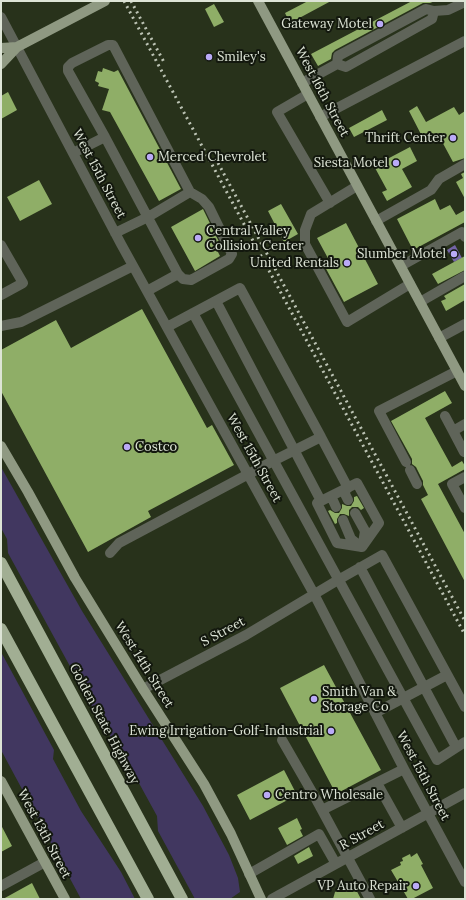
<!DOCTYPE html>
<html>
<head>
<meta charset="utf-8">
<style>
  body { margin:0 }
  #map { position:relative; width:466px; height:900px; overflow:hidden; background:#28321b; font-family:Lora,serif }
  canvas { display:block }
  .frame { position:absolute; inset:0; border:2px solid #dde4d6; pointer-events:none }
</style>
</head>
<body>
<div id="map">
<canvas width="466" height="900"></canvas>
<div class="frame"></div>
</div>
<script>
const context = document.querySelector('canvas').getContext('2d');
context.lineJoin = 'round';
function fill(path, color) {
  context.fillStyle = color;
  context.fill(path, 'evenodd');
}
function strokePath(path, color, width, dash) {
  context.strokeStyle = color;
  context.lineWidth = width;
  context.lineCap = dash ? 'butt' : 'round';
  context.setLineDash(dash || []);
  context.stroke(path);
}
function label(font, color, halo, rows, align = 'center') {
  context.font = font + ' Lora,serif';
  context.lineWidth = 4;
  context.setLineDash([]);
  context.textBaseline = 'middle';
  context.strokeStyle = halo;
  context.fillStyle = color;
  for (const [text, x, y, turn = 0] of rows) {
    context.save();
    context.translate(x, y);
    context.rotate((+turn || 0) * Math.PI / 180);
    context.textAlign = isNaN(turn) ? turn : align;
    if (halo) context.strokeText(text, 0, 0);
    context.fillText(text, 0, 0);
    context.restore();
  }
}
const green = new Path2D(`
  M1,467L82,611L203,806L229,855L238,878L240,892L230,899H195L158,831L157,816L134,774L95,712L8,553L7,539L1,528Z
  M1,652L54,750L53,759L81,811L121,872L135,899H81L1,750Z`);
const water = new Path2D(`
  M455,245L462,258L454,262L447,250Z`);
const building = new Path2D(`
  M308,1H331L290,23L285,13Z
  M412,1H435L430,3H423L335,50L332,53L331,59L318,66L311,54Z
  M214,4L224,22L214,27L205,9Z
  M103,68L114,72L118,70L181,189L159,201L110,112L102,110L109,89L98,86L99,83L95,81L98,71L102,72Z
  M8,92L17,110L1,119V96Z
  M417,106L426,122L454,107L459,115L465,111V158L453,162L439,136L426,144L409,111Z
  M382,110L387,120L354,137L349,128Z
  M410,147L417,161L402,169L412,187L387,201L382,192L387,190L374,166Z
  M465,172V199L456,182L463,178L461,174Z
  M39,180L52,204L20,221L7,197Z
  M435,199L440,210L450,205L456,215L465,210V222L413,250L397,219Z
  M281,204L298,234L284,242L268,211Z
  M203,209L223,250L218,252L220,256L195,271L171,227Z
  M346,223L378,284L344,302L324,265L330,262L317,238Z
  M465,256V270L438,284L432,274Z
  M465,284V300L446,311L441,301L446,299L444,296Z
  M142,309L207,428L212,425L234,465L148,511L151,517L88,552L1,391V350L56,320L71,348Z
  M445,391L452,403L425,418L452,467L462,461L465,466V469L438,484L465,534V582L421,499L428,495L423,485V481L416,467L412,464V459L391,421Z
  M357,496L364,508L361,510L358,507H352L349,510V516L344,514H340L337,519V523L335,524L328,511L330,510L335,513H339L342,508V504L347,506H351L354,501V497Z
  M324,665L381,770L336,794L280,688Z
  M284,770L297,795L250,820L237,795Z
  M297,818L302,829L300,830L303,836L287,845L278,828Z
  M1,825L12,846L1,852Z
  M309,847L313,856L298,864L294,856Z
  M417,853L423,864L421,865L433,888L412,899H408L391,870L401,865L400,862L403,861L402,858L410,854L411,857Z
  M352,882L361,899H333L335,892Z
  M32,883L40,899H3Z`);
const minor = new Path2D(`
  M434,11L448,10L465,2
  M1,17L121,244L314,594L404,769L465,882
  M302,83L337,64L338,56L426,9L434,11L432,19L346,67L337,64
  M308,94L277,112L330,203
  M320,117L465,41
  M73,153L105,137L68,71V67L72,63L108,45H113L190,192L202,199L209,207L232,254L229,259L191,280L183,279L178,274L105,137
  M357,186L311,214L305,230V244L347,322L410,284
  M376,221L431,190L439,179L465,164
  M115,233L148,217L190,192
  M1,245L23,283L1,295
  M401,266L462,232L465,237
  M147,291L178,274
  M216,301L321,501
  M420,302L465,276
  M193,313L437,760L465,742
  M1,326L21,322L133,266
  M439,338L465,324
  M445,416L453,431
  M321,437L348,488
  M464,452L453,431L465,424
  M406,462L379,411L457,371
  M410,470L417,484
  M465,477L452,484L465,508
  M357,483L379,523L362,547L337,543L317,503Z
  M343,490L348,500
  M331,496L336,507
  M355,513L365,531L363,543
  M343,520L351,539L361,547
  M110,553L119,543L273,461L321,437L240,288L167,327
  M360,567L456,747
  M143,689L246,635L338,580L382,555L465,707
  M375,713L447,675
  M282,740L316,799L370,899
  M377,783L402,828
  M322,810L404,769
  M249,874L319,834L336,864
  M1,886L45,862
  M272,899L465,793`);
const major = new Path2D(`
  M258,1L465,386
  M1,48L17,47
  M1,64L17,47L105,1
  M1,446L28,492L75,578L143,689L204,784L231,834L261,899
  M1,781L65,899`);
const highway = new Path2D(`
  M1,563L182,899
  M1,629L148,899`);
const rail = new Path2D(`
  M124,1L465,635
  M131,1L165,64
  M218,163L465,621`);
const markers = [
  [380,24,4,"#baaaf7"],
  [209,57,4,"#baaaf7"],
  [453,138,4,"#baaaf7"],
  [150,157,4,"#baaaf7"],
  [396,163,4,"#baaaf7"],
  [198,238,4,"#baaaf7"],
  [454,254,4,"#baaaf7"],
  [347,263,4,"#baaaf7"],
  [127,447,4,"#baaaf7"],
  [314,699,4,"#baaaf7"],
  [331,731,4,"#baaaf7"],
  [267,795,4,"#baaaf7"],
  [416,886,4,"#baaaf7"]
];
const poiNames = [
  ["Gateway Motel",372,24],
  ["Smiley's",217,57,"left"],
  ["Thrift Center",445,138],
  ["Merced Chevrolet",158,157,"left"],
  ["Siesta Motel",388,163],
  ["Central Valley",206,231,"left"],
  ["Collision Center",206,246,"left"],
  ["Slumber Motel",446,254],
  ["United Rentals",339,263],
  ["Costco",135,447,"left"],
  ["Smith Van &",322,692,"left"],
  ["Storage Co",322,707,"left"],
  ["Ewing Irrigation-Golf-Industrial",323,731],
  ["Centro Wholesale",275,795,"left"],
  ["VP Auto Repair",408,886]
];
const streetNames = [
  ["West 16th Street",322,92,62],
  ["West 15th Street",99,174,62],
  ["West 15th Street",254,458,61],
  ["S Street",223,632,-28],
  ["West 14th Street",144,665,58],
  ["Golden State Highway",104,724,62],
  ["West 15th Street",423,776,62],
  ["West 13th Street",44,834,62],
  ["R Street",362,835,-29]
];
fill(green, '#413760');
fill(water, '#7364a6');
fill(building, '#8fae67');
strokePath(minor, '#5f6459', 10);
strokePath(major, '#8f9982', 10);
strokePath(highway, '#a1ae93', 12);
strokePath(rail, '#bcc3b4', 3, [2, 4]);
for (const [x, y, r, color] of markers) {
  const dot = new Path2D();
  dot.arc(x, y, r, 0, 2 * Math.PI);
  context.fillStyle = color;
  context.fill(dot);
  strokePath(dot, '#13180e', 1.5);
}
label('13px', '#dde4d6', '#13180e', poiNames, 'right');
label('13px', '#dde4d6', '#13180e', streetNames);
</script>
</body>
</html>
